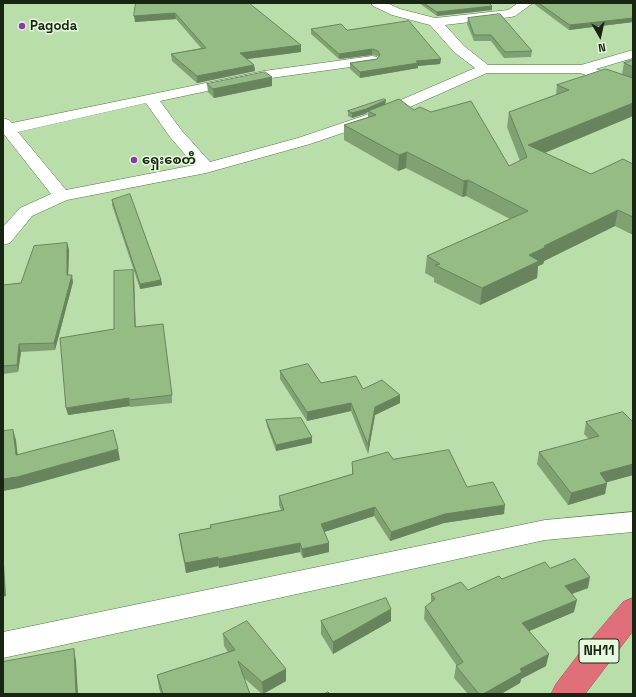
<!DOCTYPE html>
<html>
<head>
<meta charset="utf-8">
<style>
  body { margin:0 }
  #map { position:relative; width:636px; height:697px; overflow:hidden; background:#b9deaa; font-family:"Space Grotesk",sans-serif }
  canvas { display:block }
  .frame { position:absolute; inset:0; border:4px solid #182512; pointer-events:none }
  .north { position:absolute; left:580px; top:16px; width:40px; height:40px; -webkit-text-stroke:3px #e6f9de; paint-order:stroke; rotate:171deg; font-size:11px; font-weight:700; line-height:16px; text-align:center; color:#182512 }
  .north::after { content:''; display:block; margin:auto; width:14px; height:18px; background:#182512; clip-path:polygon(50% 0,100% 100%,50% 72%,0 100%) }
</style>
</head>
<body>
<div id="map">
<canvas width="636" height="697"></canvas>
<div class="frame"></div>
<div class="north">N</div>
</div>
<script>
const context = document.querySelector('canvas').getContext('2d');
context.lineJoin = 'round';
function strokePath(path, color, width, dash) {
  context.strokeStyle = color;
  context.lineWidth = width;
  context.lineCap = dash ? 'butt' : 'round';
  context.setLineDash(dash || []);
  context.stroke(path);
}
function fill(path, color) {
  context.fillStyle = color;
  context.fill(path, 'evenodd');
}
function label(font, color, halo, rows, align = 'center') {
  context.font = font + ' "Space Grotesk","Noto Sans Myanmar",sans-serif';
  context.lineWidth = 3;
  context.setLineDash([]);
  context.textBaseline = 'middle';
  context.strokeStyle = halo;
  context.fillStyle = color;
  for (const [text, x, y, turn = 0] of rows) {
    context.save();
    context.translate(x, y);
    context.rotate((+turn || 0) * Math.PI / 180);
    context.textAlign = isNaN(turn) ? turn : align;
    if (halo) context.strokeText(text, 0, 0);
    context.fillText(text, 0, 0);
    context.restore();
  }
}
const street = new Path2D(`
  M371,3H387L400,9L435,18L508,10L518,3H533L515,16L511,17L445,25L464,46L488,65H581L633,50V58L596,69L633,83V92L580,73H487L378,121L310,144L206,173L67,200L32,216L10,243L3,245V227L20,208L51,194L3,133V118L9,120L12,123L264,71L372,56L377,57L379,60L377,63L372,64L264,79L160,101L182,131L210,162L298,138L366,115L475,68L454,52L430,25L392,15L373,6ZM146,103L170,137L194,165L66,190L18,132Z
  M633,512V532L545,540L3,658V632L545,520Z`);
const highway = new Path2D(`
  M633,598V631L585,694H551L556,684L582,650L623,602Z`);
const wall = new Path2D(`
  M136,3L301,45V52L247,59L254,65L255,71L197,83L172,61L171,54L201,48L176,19L135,22Z
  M419,3H489L492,10L437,16Z
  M534,3H633V22L569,30L534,4Z
  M468,18L532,51L531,57L504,58L491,41H474L467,24Z
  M311,29L347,30L441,59L440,64L418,66V68L360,78L350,69V63L377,59L379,57L378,56L372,55L339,59L311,34Z
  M633,60V116L545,153L591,174L633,164V233L631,234L615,226L544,261L543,264L538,266L537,278L480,305L434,282V278L425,273L427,256L510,219L466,196L462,197L406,168L398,171L344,140V125L368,117V112L352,118L348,116V111L385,104L414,110L509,166L520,161L507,127L509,112L556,95L557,85L622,74L624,63Z
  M272,77V86L214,98L208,92L207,84Z
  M112,200L161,280L162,285L140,289L112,205Z
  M67,243L69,250L68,275L73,282L55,350L21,352L18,372L3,374V285L21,283Z
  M134,277L135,327L172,395V403L130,407V406L68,415L114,329Z
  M280,371L321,383L400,395V403L375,415L368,454L351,411L307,421L280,379Z
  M266,420L312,443L276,451L267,426Z
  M586,422H633V475L607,482L605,494L568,505L537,464L539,452L589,439L584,434Z
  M393,459L467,487L504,514L444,523L390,541L374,516L324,532L329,552L303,558L300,552L219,568L218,566L186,573L180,543L179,534L210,528V525L281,510L279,505V496L352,474V462Z
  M550,568L588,588L572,594L574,612L529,631L546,666L521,679L520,683L501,694H468L454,678L456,666H457L424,619L425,607L431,603V594L468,590L502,579Z
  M391,609V621L333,654L321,634V621Z
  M223,634L286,681L263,694H262L244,678L250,694H161L159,688L157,675L228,652L224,646Z`);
const shadedWall = new Path2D(`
  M492,6V10L437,16V12Z
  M175,13L176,19L135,22L134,16Z
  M633,18V22L569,30L570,25Z
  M301,45V52L240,60V53Z
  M372,49V55L339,59V54Z
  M441,59L440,64L418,66V68L360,78V72L416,61Z
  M254,65L255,71L197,83V76Z
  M272,77V86L214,98L213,89Z
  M386,100L385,105L368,111V112L365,114L352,118V113Z
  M633,103V116L527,160L528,145Z
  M407,152L406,168L398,171L399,155Z
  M468,180L466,196L462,197L464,181Z
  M618,210L615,226L544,261L543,264L538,266L537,278L480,305L482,288L529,255L544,246Z
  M633,225V233L631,234Z
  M67,243L69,250L68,282L67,275Z
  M133,270L134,277L136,334L135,327Z
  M72,275L73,282L55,350L54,343Z
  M161,280L162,285L140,289V284Z
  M19,344L21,352L18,372L17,365Z
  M400,395V403L375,415L368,454V445L375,407Z
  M129,398L130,406L68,415L66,408Z
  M351,403V411L307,421V412Z
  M13,430L16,440L19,466L16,455Z
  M312,437V443L276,451V445Z
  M118,449L120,460L19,488L3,491V479Z
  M633,464V475L597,485L600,473Z
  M607,483L605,494L568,505L571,493Z
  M505,505L504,514L444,523L390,541L391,532L445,514Z
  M375,507L374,516L321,533V524Z
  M300,543V552L219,568L218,559Z
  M329,543V552L303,558L302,549Z
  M3,549L6,596L3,597Z
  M218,557V566L186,573L185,563Z
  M590,577L588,588L563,597L565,586Z
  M577,600L574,612L520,635L522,623Z
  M391,609V621L333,654V642Z
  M74,649L76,661L78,694H76Z
  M549,654L546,666L521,679L520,683L501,694H483L520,669Z
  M286,669V681L263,694L262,682Z`);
const building = new Path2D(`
  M136,3H249L301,45L240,53L254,65L197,76L171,54L206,48L175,13L134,16Z
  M424,3H489L492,6L437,12Z
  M539,3H633V18L570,25Z
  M500,14L532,51L505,52L491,35H474L468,18Z
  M409,21L441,59L416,61L418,63L360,72L350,63L377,59L380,55L378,51L372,49L339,54L311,29L341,24L347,30Z
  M633,60V67L624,63Z
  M606,69L633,78V103L528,145L591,174L623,159L633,164V217L618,210L544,246L546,247L529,255L539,261L482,288L435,265L440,264L427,256L528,211L468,180L464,181L407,152L399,155L344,125L376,115L368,111L399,99L414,110L420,107L431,112L471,101L509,166L527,157L509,112L569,90L557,85Z
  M265,72L272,77L213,89L207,84Z
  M384,99L386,100L366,109L352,113L348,111Z
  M130,194L161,280L140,284L112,200Z
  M67,243V275H72L54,343L19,344L17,365L3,366V285L21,283L34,246Z
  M133,270L135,327L163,324L172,395L129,400V398L66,408L60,338L114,329V271Z
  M308,364L321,383L356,376L363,389L382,380L400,395L375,407L368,445L351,403L307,412L280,371Z
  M623,412L633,422V464L600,473L607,483L571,493L539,452L599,436L586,422Z
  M301,418L312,437L276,445L266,420Z
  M13,430L16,455L113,430L118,449L17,477L3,479V431Z
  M449,450L467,487L493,482L505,505L445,514L391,532L375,507L321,524L329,543L302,549L300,543L218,559V557L185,563L179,534L211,528L210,525L284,510L279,496L353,474L352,462L388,452L393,459Z
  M575,559L590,577L565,586L577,600L522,623L549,654L520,669L522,672L483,694H479L456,666L463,662L425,607L435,599L431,594L461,582L468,590L499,576L502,579L545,562L550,568Z
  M386,598L391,609L333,642L321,621Z
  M247,621L286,669L262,682L238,661L250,694H163L157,675L235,650L223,634Z
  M74,649L76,694H3V662Z
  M328,692L330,694H325Z`);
const markers = [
  [22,26,4,"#8c39a8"],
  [134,160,4,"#8c39a8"]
];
const farPoinames = [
  ["Pagoda",30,26],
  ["ရှေးစေတီ",142,160]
];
const shields = [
  [599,651,40]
];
const shieldNames = [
  ["NH11",599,651]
];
strokePath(street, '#537445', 1);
strokePath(highway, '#995554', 1);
fill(street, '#fff');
fill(highway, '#df6f78');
fill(wall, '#80a272');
fill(shadedWall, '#68845d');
fill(building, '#95bc85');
strokePath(building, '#68845d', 1);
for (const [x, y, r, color] of markers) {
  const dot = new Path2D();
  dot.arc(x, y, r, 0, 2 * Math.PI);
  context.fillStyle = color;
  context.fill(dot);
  strokePath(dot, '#e6f9de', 1.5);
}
label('bold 13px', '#182512', '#e6f9de', farPoinames, 'left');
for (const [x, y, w] of shields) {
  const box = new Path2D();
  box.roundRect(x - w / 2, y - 12, w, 24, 3);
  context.fillStyle = '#e6f9de';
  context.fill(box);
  strokePath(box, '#182512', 1);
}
label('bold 14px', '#182512', null, shieldNames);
</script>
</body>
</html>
